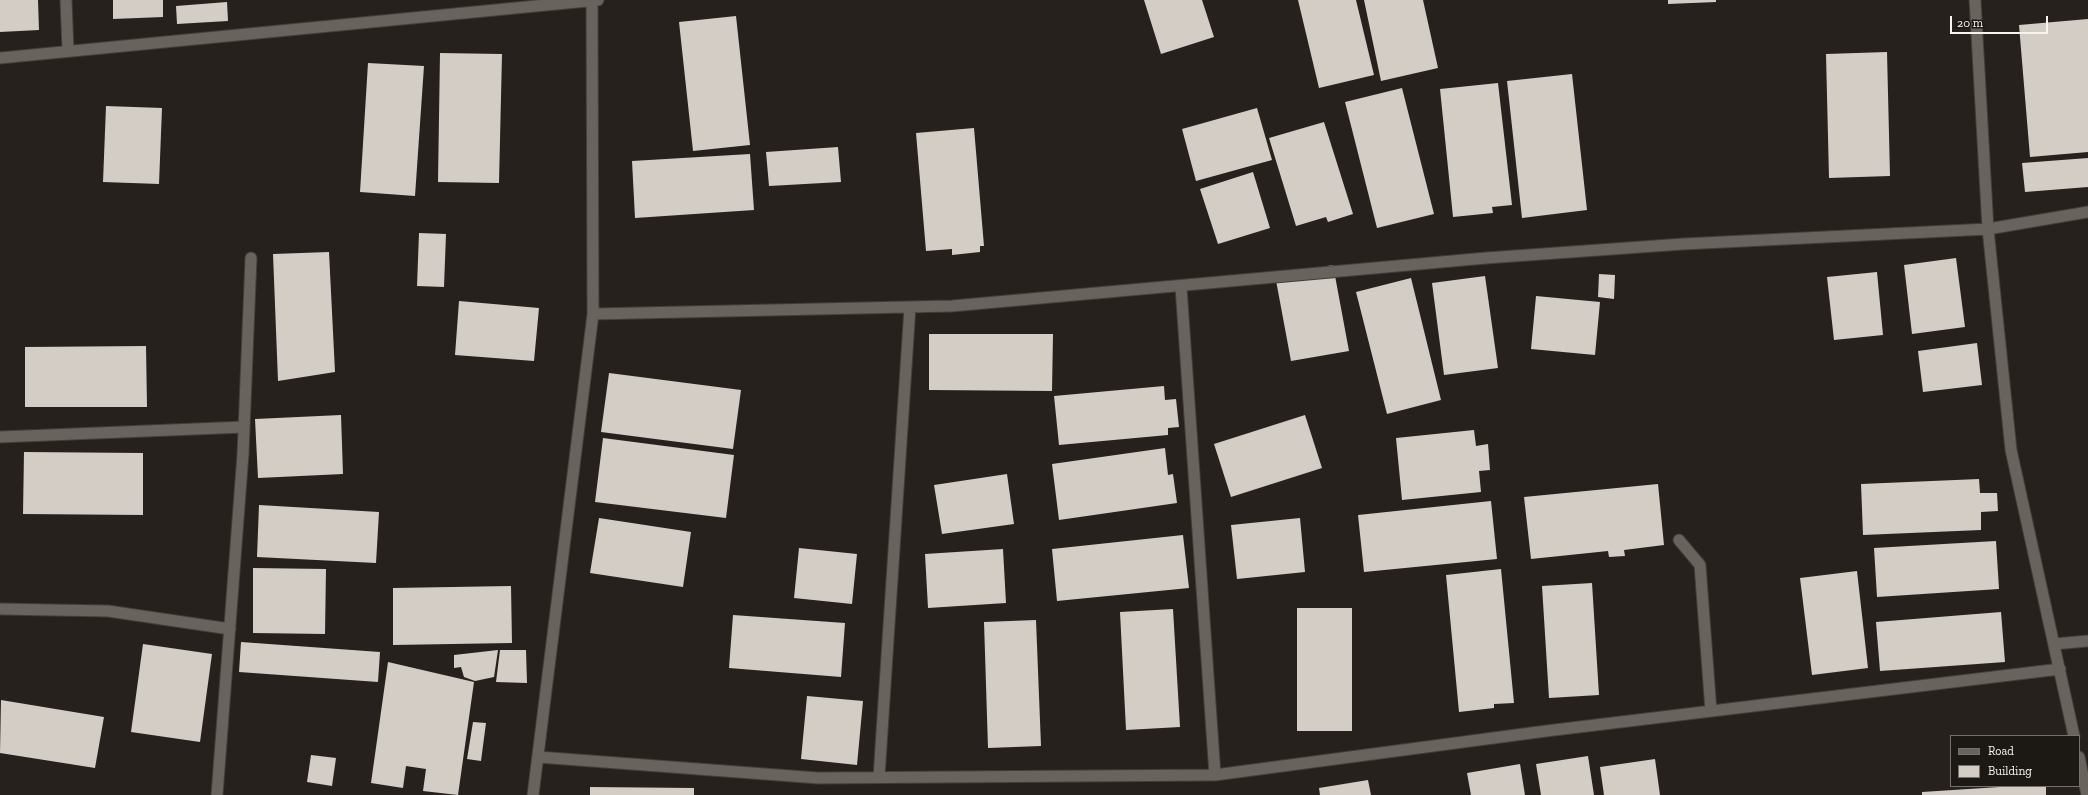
<!DOCTYPE html>
<html>
<head>
<meta charset="utf-8">
<style>
  body { margin:0 }
  #map { position:relative; width:2088px; height:795px; overflow:hidden; background:#26211c; font-family:"Zilla Slab",serif }
  canvas { display:block }
  .legend { position:absolute; left:1950px; top:735px; width:130px; height:52px; box-sizing:border-box; background:#1c1813; border:1px solid #74706b; margin:0; padding:5px 7px; list-style:none; font-size:12px; color:#f7f4f0 }
  .legend li { display:flex; align-items:center; gap:8px; height:20px }
  .legend b { width:20px; border:1px solid #74706b }
  .scale { position:absolute; left:1950px; top:16px; width:98px; height:18px; box-sizing:border-box; border:2px solid #f7f4f0; border-top:0; padding-left:5px; font-size:12px; line-height:14px; white-space:nowrap; color:#f7f4f0; -webkit-text-stroke:3px #1c1813; paint-order:stroke }
</style>
</head>
<body>
<div id="map">
<canvas width="2088" height="795"></canvas>
<ul class="legend">
<li><b style="height:5px;background:#68635d"></b>Road</li>
<li><b style="height:11px;background:#d3cdc6"></b>Building</li>
</ul>
<div class="scale">20 m</div>
</div>
<script>
const context = document.querySelector('canvas').getContext('2d');
context.lineJoin = 'round';
function fill(path, color) {
  context.fillStyle = color;
  context.fill(path, 'evenodd');
}
function strokePath(path, color, width, dash) {
  context.strokeStyle = color;
  context.lineWidth = width;
  context.lineCap = dash ? 'butt' : 'round';
  context.setLineDash(dash || []);
  context.stroke(path);
}
const building = new Path2D(`
  M0,0H38L39,30L0,32Z
  M113,0H163V17L113,19Z
  M1144,0H1202L1214,37L1161,54Z
  M1298,0H1356L1374,75L1319,88Z
  M1364,0H1423L1438,68L1381,81Z
  M1668,0H1716V2L1668,4Z
  M227,2L228,21L177,24L176,6Z
  M736,16L750,145L693,151L679,22Z
  M2088,19V152L2030,157L2019,25Z
  M1887,52L1890,176L1829,178L1826,54Z
  M440,53L502,54L499,183L438,182Z
  M368,63L424,66L415,196L360,192Z
  M1572,74L1587,210L1522,218L1507,81Z
  M1498,83L1512,205L1492,207L1493,213L1453,217L1440,89Z
  M1402,88L1434,214L1377,228L1345,102Z
  M106,106L162,108L159,184L103,182Z
  M1257,108L1272,160L1196,181L1182,129Z
  M1324,122L1353,214L1328,222L1326,217L1296,226L1269,138Z
  M974,128L984,246H980V252L952,255V249L926,251L916,133Z
  M838,147L841,182L769,186L766,152Z
  M750,154L754,210L635,218L632,161Z
  M2088,158V187L2025,192L2022,163Z
  M1253,172L1270,228L1218,244L1200,189Z
  M419,233L446,234L444,287L417,286Z
  M329,252L335,372L278,381L273,254Z
  M1956,258L1965,327L1912,334L1904,265Z
  M1333,265L1349,351L1291,361L1275,275Z
  M1877,272L1883,335L1834,340L1827,277Z
  M1599,274L1615,275L1614,299L1598,297Z
  M1485,276L1498,368L1444,375L1432,283Z
  M1411,278L1441,400L1387,414L1356,292Z
  M1536,296L1600,302L1595,355L1531,349Z
  M459,301L539,308L534,361L455,355Z
  M929,334H1053L1052,391L929,390Z
  M1977,343L1982,385L1923,392L1918,351Z
  M146,346L147,407H25V347Z
  M609,373L741,390L733,449L601,432Z
  M1164,386L1165,400L1176,399L1179,427L1168,428V435L1059,445L1054,396Z
  M341,415L343,474L258,478L255,419Z
  M1305,415L1322,468L1231,497L1214,444Z
  M1474,430L1476,446L1488,444L1490,470L1479,471L1481,492L1402,500L1396,438Z
  M603,438L734,455L726,518L595,502Z
  M1165,448L1168,475L1173,474L1177,503L1059,520L1052,464Z
  M24,452L143,453V515L23,514Z
  M1007,474L1014,524L942,534L934,485Z
  M1979,479L1980,493H1997L1998,511L1981,512V530L1863,535L1861,484Z
  M1658,484L1664,545L1624,550L1625,556L1609,557L1608,551L1531,559L1524,497Z
  M1491,501L1497,559L1364,572L1358,515Z
  M259,505L379,512L376,563L257,557Z
  M599,518L691,532L683,587L590,573Z
  M1300,518L1305,572L1237,579L1231,525Z
  M1183,535L1189,588L1057,601L1052,549Z
  M1996,541L1999,589L1877,597L1874,548Z
  M799,548L857,554L852,604L794,598Z
  M1003,549L1006,603L928,608L925,554Z
  M253,568L326,569L325,634L253,633Z
  M1501,569L1514,703L1494,704V708L1459,712L1446,575Z
  M1857,571L1868,668L1812,675L1800,578Z
  M1592,583L1599,695L1549,698L1542,586Z
  M511,586L512,643L393,645V588Z
  M1297,608H1352V731H1297Z
  M1173,609L1180,727L1126,730L1120,612Z
  M2001,612L2005,662L1880,671L1876,622Z
  M733,615L845,623L841,677L729,668Z
  M1036,620L1041,746L988,748L984,622Z
  M241,642L380,652L378,682L239,672Z
  M143,644L212,654L200,742L131,732Z
  M498,650L494,677L475,681L464,677L461,667L454,668V655Z
  M500,650H526L527,683L496,682Z
  M388,662L474,682L458,795L423,791L426,769L406,766L403,788L371,783Z
  M807,696L863,701L857,765L801,759Z
  M1,700L104,717L95,768L0,753Z
  M473,722L486,723L481,761L467,759Z
  M311,755L336,758L332,786L307,782Z
  M1588,756L1594,795H1541L1536,764Z
  M1655,759L1660,795H1604L1600,767Z
  M1520,764L1525,795H1471L1467,773Z
  M1368,780L1371,795H1320L1319,788Z
  M2015,786H2046V795H1922V792Z
  M590,787L694,788V795H590Z`);
const minor = new Path2D(`
  M66,0L68,50
  M1975,0L1988,229L2011,450L2074,736
  M0,58L598,0
  M1181,287L1215,775
  M593,314L952,306L1486,258L1683,244L1988,229L2088,212
  M0,437L244,427
  M1679,540L1700,565L1711,711
  M0,609L108,611L230,629
  M2054,644L2088,641
  M538,757L818,778L1215,775L1546,731L2060,669
  M2079,757L2087,795
  M879,777L910,307
  M217,795L243,454L251,258
  M533,795L593,314L592,1`);
fill(building, '#d3cdc6');
strokePath(minor, '#423e3a', 13);
strokePath(minor, '#68635d', 11);
</script>
</body>
</html>
